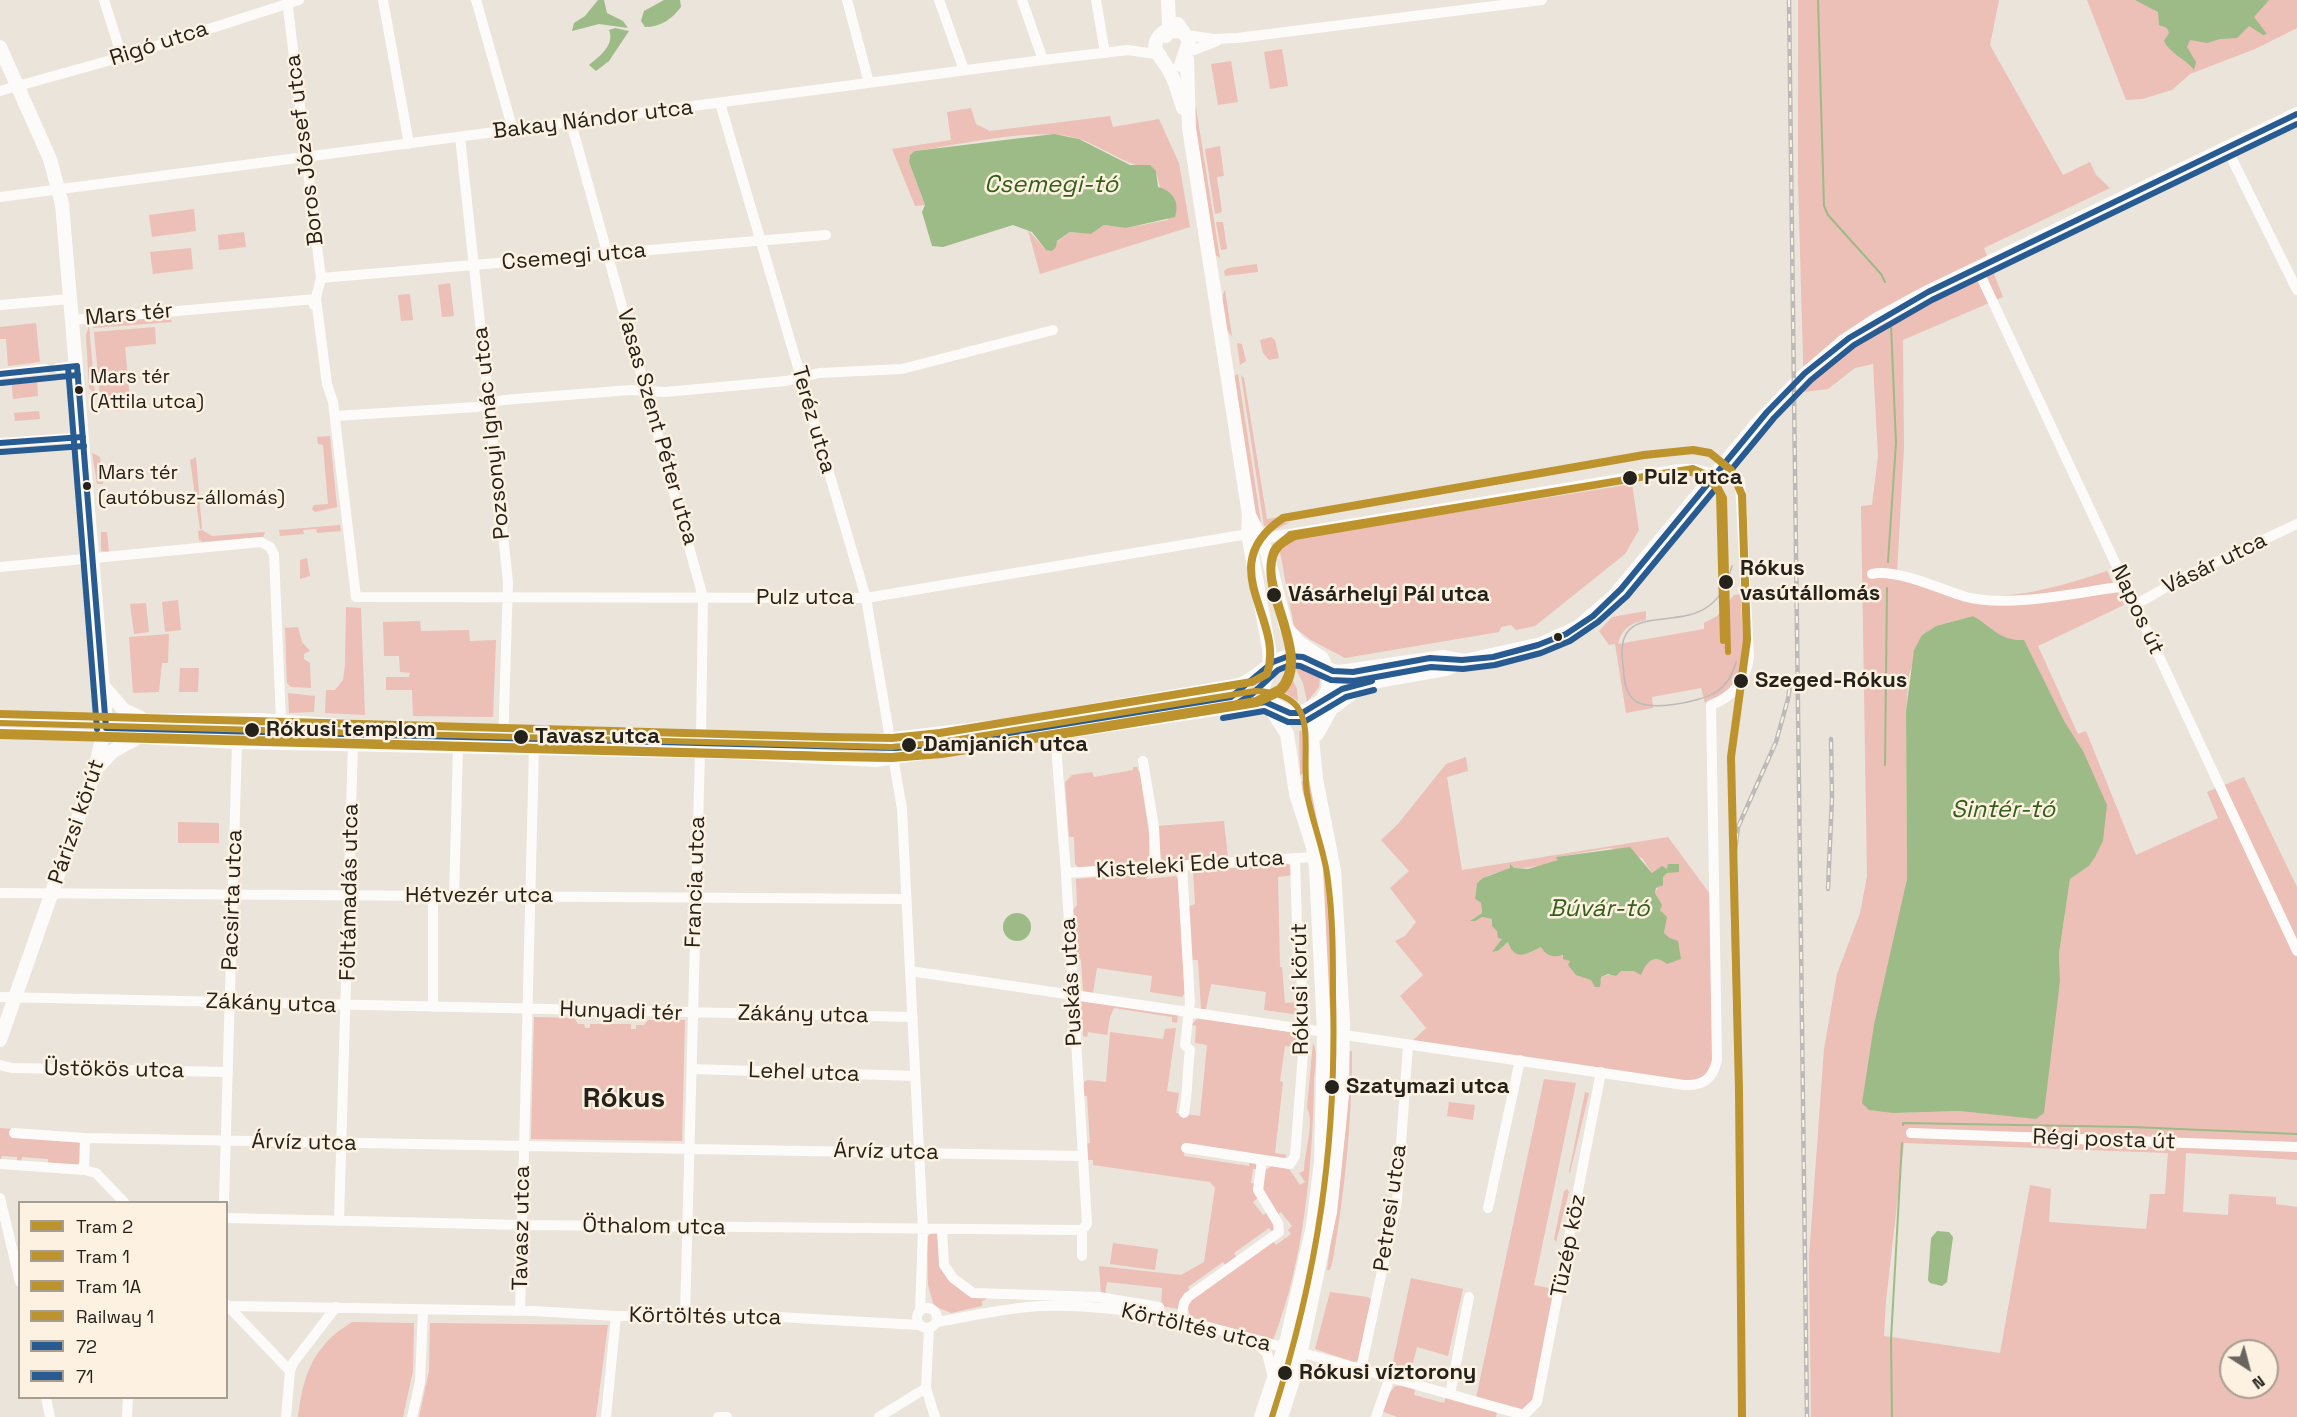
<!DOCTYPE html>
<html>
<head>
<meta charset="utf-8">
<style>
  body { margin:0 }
  #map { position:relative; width:2297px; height:1417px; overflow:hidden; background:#eae4da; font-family:"Space Grotesk",sans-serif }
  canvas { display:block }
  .legend { position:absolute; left:18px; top:1201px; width:210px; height:198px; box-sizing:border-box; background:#fdf2e1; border:2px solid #a79e92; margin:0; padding:8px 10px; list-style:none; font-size:18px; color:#25211b }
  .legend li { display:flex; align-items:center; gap:12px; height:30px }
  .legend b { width:30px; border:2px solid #a79e92 }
  .north { position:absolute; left:2219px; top:1339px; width:60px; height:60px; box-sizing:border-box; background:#fdf2e1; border:2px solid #a79e92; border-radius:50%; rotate:144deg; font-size:16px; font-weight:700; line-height:24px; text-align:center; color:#25211b }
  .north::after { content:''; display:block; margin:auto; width:21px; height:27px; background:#6a655e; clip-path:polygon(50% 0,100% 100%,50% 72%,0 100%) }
</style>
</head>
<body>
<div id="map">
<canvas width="2297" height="1417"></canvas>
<ul class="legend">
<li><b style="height:8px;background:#bc932c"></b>Tram 2</li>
<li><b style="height:8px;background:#bc932c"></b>Tram 1</li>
<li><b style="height:8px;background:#bc932c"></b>Tram 1A</li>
<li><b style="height:8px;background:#bc932c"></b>Railway 1</li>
<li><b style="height:8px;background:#275b91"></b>72</li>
<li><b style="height:8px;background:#275b91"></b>71</li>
</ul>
<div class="north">N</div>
</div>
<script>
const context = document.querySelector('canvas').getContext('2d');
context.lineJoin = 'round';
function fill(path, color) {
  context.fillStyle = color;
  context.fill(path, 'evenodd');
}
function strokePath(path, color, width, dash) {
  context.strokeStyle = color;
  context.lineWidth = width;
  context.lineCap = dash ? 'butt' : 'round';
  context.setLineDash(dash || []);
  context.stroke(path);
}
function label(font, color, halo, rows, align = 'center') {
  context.font = font + ' "Space Grotesk",sans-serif';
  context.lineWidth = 5;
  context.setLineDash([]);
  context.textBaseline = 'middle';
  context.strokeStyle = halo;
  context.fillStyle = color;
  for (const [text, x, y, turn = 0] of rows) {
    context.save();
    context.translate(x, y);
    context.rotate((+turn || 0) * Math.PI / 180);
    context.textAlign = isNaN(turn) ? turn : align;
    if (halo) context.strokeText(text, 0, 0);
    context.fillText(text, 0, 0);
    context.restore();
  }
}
const green = new Path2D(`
  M1798,0H1999L1990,45L2063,175L2090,162L2096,175L2110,188L1984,248L2003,297L1903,340L1904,447L1897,573C1921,580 1947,591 1972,595C2013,601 2068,584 2107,571L2124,605L2038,646L2078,734L2086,731L2136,855L2218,818L2207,792L2244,777L2297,887V1160L2186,1153L2183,1212L2228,1215L2229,1194L2276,1197V1204L2297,1207V1417H1811L1809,1257L1824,1049L1837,974L1860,913L1867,876L1861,506L1872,505L1878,456L1873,364L1855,368L1828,389L1804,392L1798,182ZM1973,616C1987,624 1996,635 2010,641L2083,751L2103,841L2089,866L2070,879L2059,954L2060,981L2053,1023L1960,1111L1894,1113L1900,913L1907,879L1906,711L1909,675L1922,635L1936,626ZM1904,1143L2168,1153L2165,1194H2150L2146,1229L2049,1222L2051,1189L2030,1185L2000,1353L1884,1336L1886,1301ZM2231,1351H2267V1387H2231Z
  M2087,0H2297V28L2255,49L2190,74L2172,90L2142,99L2126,100Z
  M1282,49L1288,86L1270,89L1264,52Z
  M1231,61L1238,102L1218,105L1211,64Z
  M1191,104L1196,108L1220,258L1214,254Z
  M971,108L976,124L990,131L1110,116L1113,127L1159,119L1179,163L1190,227L1040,274L1028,230L1046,250L1070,232L1091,234L1104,225L1126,228L1168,220L1156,171C1124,164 1108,150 1080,139C1041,125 958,145 915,151L910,155L909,162L925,205L915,206L892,149L951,140L947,112Z
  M1220,146L1224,176L1217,177L1222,212L1215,214L1205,149Z
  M194,209L196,231L152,237L149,215Z
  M1216,222H1223L1227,249L1221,250Z
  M244,232L246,247L219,250L218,235Z
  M191,248L193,269L153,274L150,252Z
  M1257,264L1258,272L1225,276L1224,271L1228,268Z
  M450,283L454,316L442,317L438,285Z
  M1225,290L1232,336C1223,330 1219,299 1225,290Z
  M410,294L413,320L401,321L398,295Z
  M159,315H169L172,322L93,328L96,323Z
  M36,323L40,362L8,366L6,339H0V327Z
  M89,326L95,394L89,388L86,335Z
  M155,327L156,344L125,347L131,410L115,411L111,405L101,408L94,332Z
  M1271,337L1275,340L1279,358L1269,360L1263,353L1260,340Z
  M1237,343L1242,344L1246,361L1240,365Z
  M1238,374L1261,522L1260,523H1255L1234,376Z
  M1241,375L1244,378L1267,519L1281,517L1286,523L1291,522L1270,532L1269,525L1264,526Z
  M40,376L37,379L38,396L13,399L11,379Z
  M39,411L40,419L15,421L14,413Z
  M330,436L337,507L315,512L312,509L314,505L328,504L323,445L318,444L317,437Z
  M92,453L100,457L103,484H97Z
  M196,457L202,529H200L190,460Z
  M1632,484L1639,530L1625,554L1535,626L1516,630L1511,625L1501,627L1499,632L1345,658L1311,640L1294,627L1278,541Z
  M340,525L341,531L317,533L316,529L303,530L304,534L280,536L279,530Z
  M202,530L212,536L265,532L263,537L202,542L199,540L198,531Z
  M101,532H107L109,552L101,551Z
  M307,558L310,576L300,579V560Z
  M1744,594C1745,637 1756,686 1705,703L1701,688L1652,697L1653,708L1626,713L1615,644L1609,645L1599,631L1612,617L1646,611V620C1631,623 1622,628 1618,644L1704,629V623L1717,616L1734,595Z
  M178,600L181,630L165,632L162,602Z
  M146,603L149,632L134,634L130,604Z
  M346,607L361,608L365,715L325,713L326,690H335L343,680L345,665Z
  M420,621L421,631L469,630L470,641L496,640L493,717L413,716L412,690H386V677H409L410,673L400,672L399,656H384L383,622Z
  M298,627L302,642L310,651L304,654V659L310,663L311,688L291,687L287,683L285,628Z
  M169,634L168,663H162L159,692L133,693L129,637Z
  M1295,667H1302L1320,678L1319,687L1307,702L1303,683Z
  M180,668H199L198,692H179Z
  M1288,670L1297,689L1298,701L1278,688Z
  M288,693L315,696L314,712L289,713Z
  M1305,730L1306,760L1310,770L1300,775L1299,731Z
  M1466,757L1468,771L1447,777L1462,870L1668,837L1710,894L1717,1060L1702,1084L1408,1045L1426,1028L1400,996L1423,975L1395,941L1405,936L1416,922L1390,888L1409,871L1381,840L1398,824L1446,764ZM1610,848L1642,858L1652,873L1667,869L1655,893L1661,905L1660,910L1666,917L1664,933L1670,938L1661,959L1654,958L1634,971H1621L1601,977C1580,967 1563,954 1541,947L1525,954L1508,942L1498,951L1493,952L1503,939L1492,919L1482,917L1471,920L1482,913L1481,903L1475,899L1477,883C1500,864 1532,872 1559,860L1557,857Z
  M1133,767H1137L1140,774L1149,834V861L1079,868L1075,864L1074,837H1069L1065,782L1072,775L1092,772L1094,777L1133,770Z
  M1311,778L1327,862L1321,864L1298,783Z
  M1224,821L1228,858L1164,862L1159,856L1156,826Z
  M178,822L219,823V843H178Z
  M1288,864L1293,867L1294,875L1278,877L1280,967H1282L1285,1003L1301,1002L1300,1015L1264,1010L1266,992L1211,984L1206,1009H1201L1198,960H1191L1187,907L1195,904L1193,871Z
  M1329,868L1335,1016H1329L1321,872Z
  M1146,873L1147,879L1176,876L1178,879L1185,993L1182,997L1150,992L1152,976L1097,968L1093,993L1083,991L1081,960L1076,956L1073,910L1077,905L1076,879Z
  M1084,999L1178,1014L1177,1023L1172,1022V1017L1114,1008L1110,1017L1107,1035L1088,1032L1087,1037L1083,1036V1020H1078L1077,1006Z
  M534,1017L574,1018L578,1024H584L585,1028H590V1024H631V1029H636V1025H644L648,1020H685L682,1141L531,1139Z
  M1198,1018L1297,1033L1296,1047L1285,1046L1280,1081L1283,1082L1275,1153L1287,1155L1284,1159L1186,1143L1184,1156L1249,1166L1250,1160L1257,1165L1258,1169H1253L1251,1183L1256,1184L1258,1198L1253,1202L1263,1215L1268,1212L1276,1225L1273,1233L1269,1228L1234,1253L1237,1258L1226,1266L1223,1262L1188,1287L1190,1291L1179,1309L1161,1306L1162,1288L1107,1282L1105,1295L1101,1294L1099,1266L1181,1275L1204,1262L1215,1188L1210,1182L1093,1165V1160H1086L1085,1144L1090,1143L1087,1096H1082L1081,1084L1088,1080L1106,1082L1110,1032L1163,1039L1165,1029L1176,1028L1167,1091L1179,1093L1176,1113L1200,1116L1207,1045L1195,1043L1196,1026L1191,1025Z
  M1313,1043C1318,1051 1315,1069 1314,1079C1313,1163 1304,1262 1273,1340L1191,1317L1186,1304L1273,1241L1276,1245L1291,1234L1288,1230L1292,1226L1281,1212L1277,1215L1263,1192L1264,1171L1272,1166L1289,1169L1300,1185L1305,1182L1299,1173L1304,1171C1304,1154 1315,1121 1307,1108Z
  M1331,1050H1337L1329,1193L1300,1335L1294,1333L1326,1157Z
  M1349,1051H1352C1352,1121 1345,1190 1333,1259L1330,1270H1327L1346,1126Z
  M1544,1079L1576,1083L1534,1285L1558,1290L1536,1397L1522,1409L1476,1398Z
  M1585,1092L1589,1093L1570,1173L1569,1172Z
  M1449,1102L1475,1105L1473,1120L1447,1116Z
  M0,1128L12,1129V1138L78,1139L81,1143V1160L77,1165L48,1164V1159L22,1157L21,1162H17V1157L2,1156L0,1161Z
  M1567,1189L1569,1192L1556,1242L1554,1239L1564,1191Z
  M933,1232L937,1233L943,1269L988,1298L982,1301V1306L951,1313L934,1306L928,1285L927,1237Z
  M1113,1243L1158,1249L1155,1270L1110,1264Z
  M1411,1278L1463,1289L1448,1356L1417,1347L1411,1371L1392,1366Z
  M1330,1292L1368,1297L1372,1300L1358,1361L1354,1362L1315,1349Z
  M352,1322L414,1323L413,1371L403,1417H298C303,1374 314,1345 352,1322Z
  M430,1323L608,1325L596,1417H419L429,1371Z
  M1416,1385L1414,1395L1444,1403L1447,1393L1497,1411L1496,1417H1397L1381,1411L1388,1395L1395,1386Z`);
const water = new Path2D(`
  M598,0H604L607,13L623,21L628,28L599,24L572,31L574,23L585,16Z
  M664,0H680L681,7C672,19 661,27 645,27L641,21L644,11Z
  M2135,0H2269L2254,17L2267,34L2263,35L2249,26L2237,38L2220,39L2207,43L2190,40L2187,47L2196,62L2194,70C2185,58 2170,54 2164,41L2169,33L2167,28L2159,25L2158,12Z
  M615,28L629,31L609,61L596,71L589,65C600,56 615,45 609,30Z
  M1054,134L1079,139L1130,165H1150L1156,171L1158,187C1173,191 1180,202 1175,217L1126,228L1104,225L1091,234L1070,232L1057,241L1056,247L1052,251L1046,250L1032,232L1013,225L943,247L932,246L922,212L925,205L909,162L910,155L915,151Z
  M1973,616C1994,628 1999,641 2024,640L2064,721L2083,751L2107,805L2103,841L2095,857L2089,866L2070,879L2059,954L2060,981L2044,1113L2036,1119L1960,1111L1894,1113L1869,1110L1862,1103L1874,1025L1907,879L1906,711L1914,650L1922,635L1936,626Z
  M1630,847L1652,873L1662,866L1667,869L1668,864H1679V872L1667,873L1663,877V885L1656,888L1655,893L1662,905L1660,910L1667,917L1664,933L1670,938L1678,941L1681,959L1667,964C1654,953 1646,962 1641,975L1634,971H1621L1616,976L1608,974L1601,977L1600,987H1595L1591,980L1576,975L1568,965L1570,961L1563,959V955C1554,958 1546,956 1541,947C1526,954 1515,962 1508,942L1498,951L1492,952L1502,939L1498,938L1497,931L1492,926V919L1482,917L1475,921H1470L1482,913L1481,903L1475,899L1477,883L1483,878L1510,868V864L1514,868L1528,869L1558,860L1556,857Z
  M1003 927a14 14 0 1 1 28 0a14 14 0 1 1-28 0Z
  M1937,1231L1949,1232L1953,1237L1947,1282L1942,1286L1930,1283L1928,1280L1931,1238Z`);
const stream = new Path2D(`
  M1818,0L1824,206L1828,215L1881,274L1885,282
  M1888,562L1896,443L1891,325
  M1885,765L1887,588
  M1903,1125V1123L2132,1127L2297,1134
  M1892,1417L1891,1340L1902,1143`);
const minor = new Path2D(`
  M104,0L122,57
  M287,0L321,278L314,305
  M383,0L409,144
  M476,0L513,130
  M847,0L869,83
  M939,0L964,70
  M1022,0L1043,60
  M1096,0L1105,53
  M1187,35L1213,39L1237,38L1542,0
  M1194,50L1217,41
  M0,91L122,57L299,0
  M720,103L866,598L902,809L923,1230L920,1311
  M571,123L703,597L701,737
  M460,137L508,582L503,747
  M2226,147L2297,290
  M0,197L1043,60L1128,50L1162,55
  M1977,268L2297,951
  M321,278L826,235
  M316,299L327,384L333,402L356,597L866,598L1248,534
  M0,305L70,299
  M73,320L316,299
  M58,368L77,366
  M0,374L45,369
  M335,416L477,407L503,400L631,390L665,392L786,381L819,373L902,369L1053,330
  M0,443L83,437
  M0,567L261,542L270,547L274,554L281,721L302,741
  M1872,574C1896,568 1942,590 1966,597C2011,608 2079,592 2126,586
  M2135,605L2184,577L2297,524
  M0,719L106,721
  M0,732L105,735
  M1055,733L1066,873L1087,1224L1082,1230
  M1143,761L1154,827L1156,867
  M1182,865L1190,1002L1185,1045L1190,1050C1187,1072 1188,1091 1184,1113
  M1066,873L1314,857
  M0,893L906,899
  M454,897L458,747
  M910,971L1684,1085C1703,1086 1713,1079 1717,1060L1711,705C1733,697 1746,680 1749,657L1740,481L1695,469H1679L1277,536L1262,540L1258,545
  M0,997L913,1017
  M433,1007V897
  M0,1065L12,1068L228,1072
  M692,1069L915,1076
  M1911,1133L2297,1147
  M85,1138L1081,1156
  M1186,1148L1290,1164L1295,1156L1304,1041L1301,967L1298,960L1295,858
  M0,1164L84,1170L85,1138L14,1133
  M84,1170L96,1173L124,1202
  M0,1198L20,1282
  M224,1202L237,742
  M1488,1208L1520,1060
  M226,1218L522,1225L1082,1230
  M339,1220L353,743
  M942,1229L944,1265L953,1278L973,1293L1099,1297L1159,1307
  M1082,1256V1230
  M226,1304L290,1371
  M229,1306L533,1311L616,1316H761L919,1325
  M917 1318a10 10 0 1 1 20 0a10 10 0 1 1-20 0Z
  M520,1311L534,747
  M685,1316L700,752
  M1181,1320L1184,1303L1188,1297L1279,1232L1278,1223L1258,1190L1262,1160
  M937,1322C971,1316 1005,1308 1041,1306C1129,1303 1212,1327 1296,1351C1372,1373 1448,1394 1524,1415L1537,1402L1601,1072
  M929,1328L926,1388L935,1417
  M1253,1341L1267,1353L1273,1378
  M1361,1369L1397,1201L1408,1045
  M1450,1394L1469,1297
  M46,1398L50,1417
  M127,1417L128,1398
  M286,1417L290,1371L293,1363L336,1307
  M412,1417L420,1382L423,1310
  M606,1417L616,1316
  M718,1417H727
  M879,1417L926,1388
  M1376,1417L1390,1377`);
const major = new Path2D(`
  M1178,24L1189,41L1181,65
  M1183,31L1164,32C1145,46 1162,57 1170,72C1176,83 1179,96 1183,108
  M1166,36L1169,25L1168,0
  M0,47L50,159L62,204L106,721L95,770L0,1040
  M1187,59L1189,128L1249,515L1248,534L1269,649L1270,666L1263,687L1264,698L1287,734L1296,794L1313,847L1316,868L1324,1032L1321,1162L1313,1226L1287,1339L1261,1417
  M1250,517L1266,550L1286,627L1298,642L1322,658L1329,675L1328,689L1314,718L1312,737L1316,779L1334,870L1343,1022L1342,1095L1330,1212L1298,1365L1281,1417
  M104,687L124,710L141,718
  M106,721L260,720L371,728L875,741L1011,725L1239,685C1260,678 1276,651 1301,656C1315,659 1324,670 1339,672L1443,657L1464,661
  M1317,734L1331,709L1355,691
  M105,735L237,742L730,752L876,760L1262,702L1272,703L1290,713H1302L1337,691L1354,685L1446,669L1464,661L1541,644L1578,627L1614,596L1756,425L1802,377L1844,341L1876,320L1928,292L2297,114
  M98,767L113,751L135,739`);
const tram = new Path2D(`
  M1732,566C1727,581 1724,594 1710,605C1677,632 1613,600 1623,664C1624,676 1624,690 1633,699C1646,713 1701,702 1716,692C1727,685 1733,674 1736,662`);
const rail = new Path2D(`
  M1789,0L1807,1417
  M1828,889L1832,797L1831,739
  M1741,1414L1739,1130L1732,874L1738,827L1776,742L1788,699L1791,678`);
const bus1 = new Path2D(`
  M77,366L106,728
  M0,374L77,366
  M0,443L83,437
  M1222,709L1265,702L1290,713H1302L1342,689L1372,681
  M106,728L896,748L941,744L1231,697L1273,662L1289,656L1303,657L1333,671L1353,672L1430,658L1462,660L1493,657L1538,645L1566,634L1593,616L1621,589L1767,412L1805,373L1849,338L1928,292L2297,114`);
const bus2 = new Path2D(`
  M68,367L97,729
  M1,383L78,375
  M1,452L84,446
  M1223,718L1264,711L1288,722H1304L1346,697L1374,690
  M106,737L897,757L942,753L1233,706L1252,694L1278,670L1290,665L1300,666L1331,680L1354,681L1431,667L1463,669L1495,665L1541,653L1570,641L1598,622L1627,596L1774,418L1811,380L1854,345L1932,300L2297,124`);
const rail1 = new Path2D(`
  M0,714L829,737L892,738L940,733L1252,682L1267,674C1286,619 1211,567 1283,518L1644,455L1693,450L1710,453L1731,470L1742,495L1747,640L1731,757L1739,1090L1742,1417`);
const tram1 = new Path2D(`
  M0,723L892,747L941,742L1255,691C1324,693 1300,744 1307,793C1312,823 1325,851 1328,881C1333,918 1333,956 1333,994C1337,1144 1318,1274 1272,1417`);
const tram2 = new Path2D(`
  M0,732L829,755L892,756L942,751L1256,700L1279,688C1311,653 1255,592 1273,550C1276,544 1285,539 1290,534L1693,468L1713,477L1724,498L1728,652`);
const tram3 = new Path2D(`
  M0,736L829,758L892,759L942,755L1257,704L1282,692C1318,655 1252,579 1279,548C1283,543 1290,540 1295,537L1634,479C1666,475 1702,460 1719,494L1723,641`);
const markers = [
  [79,390,5,"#25211b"],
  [1630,478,8,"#25211b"],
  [87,486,5,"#25211b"],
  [1726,582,8,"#25211b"],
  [1274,595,8,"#25211b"],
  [1558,637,5,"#25211b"],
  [1741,681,8,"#25211b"],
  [252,730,8,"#25211b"],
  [521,737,8,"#25211b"],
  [909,745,8,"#25211b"],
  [1332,1087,8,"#25211b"],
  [1285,1373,8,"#25211b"]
];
const busNames = [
  ["Mars tér",90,378],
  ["(Attila utca)",90,403],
  ["Mars tér",98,474],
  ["(autóbusz-állomás)",98,499]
];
const streetNames = [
  ["Rigó utca",159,44,-18],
  ["Bakay Nándor utca",593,120,-7],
  ["Boros József utca",305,150,-97],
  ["Csemegi utca",574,257,-5],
  ["Mars tér",129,315,-5],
  ["Teréz utca",813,420,74],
  ["Vasas Szent Péter utca",657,427,74],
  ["Pozsonyi Ignác utca",492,433,-96],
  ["Vásár utca",2215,564,-26],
  ["Pulz utca",805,598],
  ["Napos út",2137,610,65],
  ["Párizsi körút",77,822,-71],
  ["Kisteleki Ede utca",1190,865,-4],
  ["Francia utca",696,882,-88],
  ["Föltámadás utca",350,892,-89],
  ["Hétvezér utca",479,896],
  ["Pacsirta utca",233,900,-88],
  ["Puskás utca",1072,982,-93],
  ["Rókusi körút",1301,989,-91],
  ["Zákány utca",271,1004,2],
  ["Hunyadi tér",621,1012,2],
  ["Zákány utca",803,1015,1],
  ["Üstökös utca",114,1070,1],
  ["Lehel utca",804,1073,2],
  ["Régi posta út",2104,1140,2],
  ["Árvíz utca",304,1143,1],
  ["Árvíz utca",886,1152,1],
  ["Petresi utca",1391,1208,-82],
  ["Öthalom utca",654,1227,1],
  ["Tavasz utca",522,1228,-89],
  ["Tüzép köz",1569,1246,-79],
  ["Körtöltés utca",705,1317,1],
  ["Körtöltés utca",1196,1328,13]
];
const stopNames = [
  ["Pulz utca",1644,478],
  ["Rókus",1740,569],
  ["vasútállomás",1740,594],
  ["Vásárhelyi Pál utca",1288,595],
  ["Szeged-Rókus",1755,681],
  ["Rókusi templom",266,730],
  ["Tavasz utca",535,737],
  ["Damjanich utca",923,745],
  ["Szatymazi utca",1346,1087],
  ["Rókusi víztorony",1299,1373]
];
const waterNames = [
  ["Csemegi-tó",1051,185],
  ["Sintér-tó",2003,810],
  ["Búvár-tó",1599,909]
];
const districtNames = [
  ["Rókus",624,1099]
];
fill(green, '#ecbfb7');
fill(water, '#9dbb87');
strokePath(stream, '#9dbb87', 2);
strokePath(minor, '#fcfbf9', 10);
strokePath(major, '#fcfbf9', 14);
strokePath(tram, '#bbbab8', 1.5);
strokePath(rail, '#bbbab8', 4.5);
strokePath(rail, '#fdf2e1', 2, [7]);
strokePath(bus1, '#275b91', 6);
strokePath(bus2, '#275b91', 6);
strokePath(rail1, '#bc932c', 8);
strokePath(tram1, '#bc932c', 6);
strokePath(tram2, '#bc932c', 6);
strokePath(tram3, '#bc932c', 6);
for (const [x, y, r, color] of markers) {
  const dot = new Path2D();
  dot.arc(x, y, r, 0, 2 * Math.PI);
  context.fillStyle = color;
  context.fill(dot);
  strokePath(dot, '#fdf2e1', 2);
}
label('20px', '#25211b', '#fdf2e1', busNames, 'left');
label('22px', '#25211b', '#fdf2e1', streetNames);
label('bold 22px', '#25211b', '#fdf2e1', stopNames, 'left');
label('italic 24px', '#345f19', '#fdf2e1', waterNames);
label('bold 28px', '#25211b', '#fdf2e1', districtNames);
</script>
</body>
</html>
